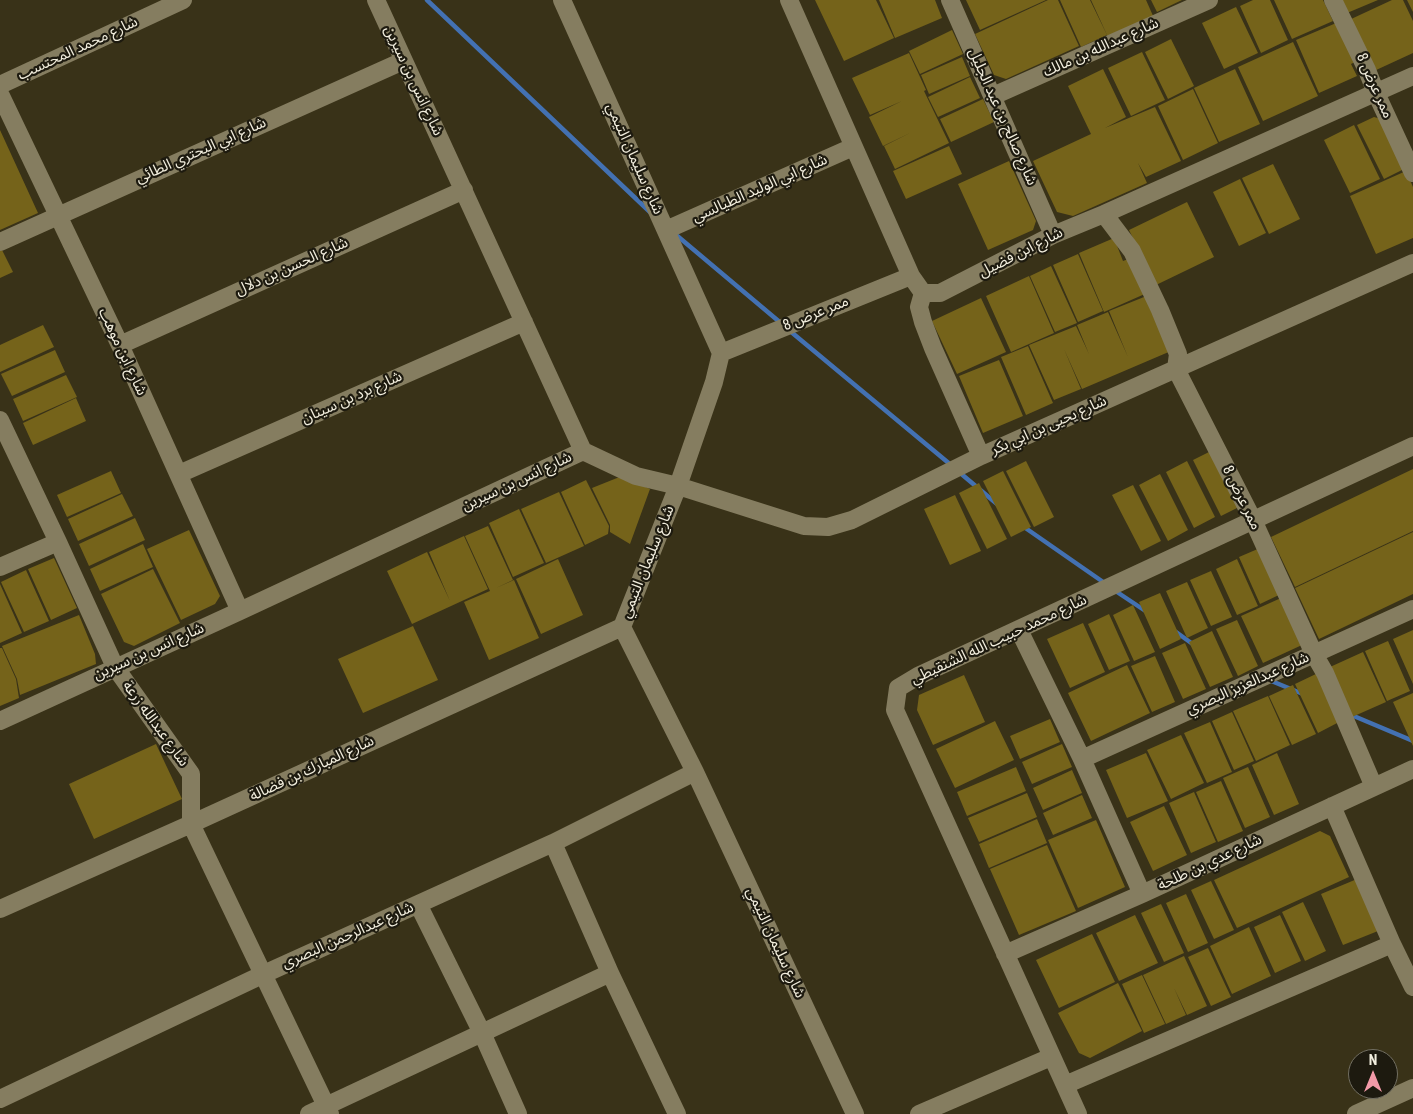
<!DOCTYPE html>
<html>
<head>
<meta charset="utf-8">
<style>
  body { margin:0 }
  #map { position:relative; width:1413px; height:1114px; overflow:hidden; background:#393218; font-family:"Roboto Condensed",sans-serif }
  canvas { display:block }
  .north { position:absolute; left:1348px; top:1049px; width:50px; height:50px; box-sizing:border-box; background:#1d1a0f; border:1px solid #726f62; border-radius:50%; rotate:0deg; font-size:14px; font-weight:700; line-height:20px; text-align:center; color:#f2eede }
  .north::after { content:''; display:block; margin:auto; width:18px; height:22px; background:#f39aa8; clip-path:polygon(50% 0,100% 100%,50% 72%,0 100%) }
</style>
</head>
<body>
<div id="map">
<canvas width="1413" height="1114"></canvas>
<div class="north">N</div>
</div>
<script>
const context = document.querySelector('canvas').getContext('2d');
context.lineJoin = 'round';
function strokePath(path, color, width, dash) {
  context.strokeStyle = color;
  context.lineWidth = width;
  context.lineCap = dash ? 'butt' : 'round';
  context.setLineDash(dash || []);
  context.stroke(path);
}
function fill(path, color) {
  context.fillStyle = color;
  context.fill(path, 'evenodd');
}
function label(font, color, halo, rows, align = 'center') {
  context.font = font + ' "Roboto Condensed","Noto Sans Arabic",sans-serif';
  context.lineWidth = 4.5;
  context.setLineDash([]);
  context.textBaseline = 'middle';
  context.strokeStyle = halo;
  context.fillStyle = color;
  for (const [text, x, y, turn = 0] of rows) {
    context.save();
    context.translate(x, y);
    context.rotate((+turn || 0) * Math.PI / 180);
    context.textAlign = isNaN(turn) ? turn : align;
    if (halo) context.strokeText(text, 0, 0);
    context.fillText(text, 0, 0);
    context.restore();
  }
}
const stream = new Path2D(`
  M427,0L651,213
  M675,234L782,324
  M790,331L951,465
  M959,472L997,504
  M1024,527L1106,584
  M1114,590L1147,612
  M1176,632L1194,645
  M1269,680L1303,694
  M1349,714L1413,741`);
const building = new Path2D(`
  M815,0H876L894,38L844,61Z
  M879,0H935L942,18L895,38Z
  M966,0H1046L980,30Z
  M1048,0H1058L1079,46L1006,79L994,75L975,34Z
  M1060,0H1090L1107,35L1081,47Z
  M1091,0H1146L1154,18L1108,37Z
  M1151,0H1182L1157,12Z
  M1253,0H1270L1288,40L1261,53L1240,6Z
  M1274,0H1323L1333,21L1292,39Z
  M1341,0H1378L1347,13Z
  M1392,0H1403L1413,21V53L1374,71L1349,20Z
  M1407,0H1413V12Z
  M1236,7L1258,53L1224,69L1202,23Z
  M1341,21L1359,60L1351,64L1357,76L1319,93L1296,40Z
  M952,30L963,54L920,74L909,51Z
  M1171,39L1194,86L1168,99L1145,52Z
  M1293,42L1318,96L1263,121L1238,67Z
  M1142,52L1165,100L1131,116L1108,68Z
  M909,53L926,90L924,91L949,143L895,169L884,146L910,133L883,146L869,117L902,101L870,115L852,78Z
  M962,57L970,76L929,94L921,75Z
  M1103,69L1126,117L1105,128L1155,107L1181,161L1146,177L1138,163L1147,183L1073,216L1057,212L1033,161L1091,134L1068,86Z
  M1235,69L1260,124L1219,142L1194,88Z
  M970,77L980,98L938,117L928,97Z
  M1193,89L1218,143L1183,160L1158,106Z
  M983,99L994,122L951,142L940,119Z
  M1374,117L1381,119L1406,168L1384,179L1357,125Z
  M1354,125L1380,179L1350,193L1324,140Z
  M0,130L38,213L0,230Z
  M949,146L962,174L906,199L893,171Z
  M1009,161L1036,221L1033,230L988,250L958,184Z
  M1273,164L1300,219L1269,234L1242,178Z
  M1406,171L1413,187V238L1376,254L1350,196Z
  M1240,179L1266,233L1239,246L1213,192Z
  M1187,202L1214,257L1156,285L1129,230Z
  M1114,238L1123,261L1131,258L1147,293L1104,312L1079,253Z
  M2,250L13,272L0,278V251Z
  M1078,254L1103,311L1078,322L1053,265Z
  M1051,266L1077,323L1055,332L1030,276Z
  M1029,276L1054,333L1011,352L986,296Z
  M1149,295L1171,351L1082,389L1064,349L1081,389L1054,400L1029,345L1076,326L1089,354L1077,325L1108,312L1128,357L1109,311Z
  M981,298L1006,352L957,374L932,321Z
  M43,325L54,347L0,372V345Z
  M1028,346L1053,403L1026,415L1001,357Z
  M55,350L65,372L12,396L1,374Z
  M999,360L1023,416L983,433L959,376Z
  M66,375L77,397L23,421L13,399Z
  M76,398L86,421L33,445L23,423Z
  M1213,450L1241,506L1221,516L1193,460Z
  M1026,461L1054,517L1034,527L1006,471Z
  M1187,461L1215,517L1194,528L1166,472Z
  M1413,469V531L1295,587L1271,537Z
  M111,471L121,493L67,517L57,495Z
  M1003,471L1031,527L1011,537L983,481Z
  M1160,474L1188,530L1168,541L1139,485Z
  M622,476L650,489L630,544L610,532V525L592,488Z
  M586,480L609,526L608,534L585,545L561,492Z
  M979,483L1007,539L987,549L959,493Z
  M1133,485L1161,541L1141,551L1112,495Z
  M559,492L584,546L546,563L521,509Z
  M122,494L133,516L78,541L68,519Z
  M955,495L981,551L950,565L924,509Z
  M519,509L544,563L513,577L489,523Z
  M135,518L145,540L89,566L79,544Z
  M488,526L513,580L496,588L514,580L539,638L489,660L464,602L490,591L465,536Z
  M189,530L220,596L215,604L181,620L147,549Z
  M1413,532V594L1319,639L1295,588Z
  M464,536L488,589L412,624L387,571L427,552L450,601L429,552Z
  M143,544L153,567L100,591L90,569Z
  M1260,548L1281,594L1260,604L1239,557Z
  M54,558L77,608L51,620L28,569Z
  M558,559L583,615L541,634L516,579Z
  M1237,559L1258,606L1237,615L1216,569Z
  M153,569L180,623L134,646L124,642L101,594Z
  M26,570L49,621L24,632L1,582Z
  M1211,571L1232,617L1211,626L1190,580Z
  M1187,582L1208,628L1187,638L1166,591Z
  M0,584L22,633L0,643Z
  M1160,593L1181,639L1160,649L1139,602Z
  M1281,598L1302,645L1263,663L1241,616Z
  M1133,605L1155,652L1134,661L1113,615Z
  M1109,614L1130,661L1109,670L1088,624Z
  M79,615L95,654L96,664L20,695L17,679L2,646Z
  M1237,620L1258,666L1238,676L1216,629Z
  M1083,623L1105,672L1070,688L1047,639Z
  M413,626L438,680L363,713L338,659Z
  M1413,630V684L1393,639Z
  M1212,631L1233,677L1210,687L1189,642Z
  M1388,641L1410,691L1387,701L1365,651Z
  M1185,643L1206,689L1183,699L1162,653Z
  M0,648H2L16,679L19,698L0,706Z
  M1363,652L1386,702L1352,717L1330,667Z
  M1155,656L1175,702L1152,712L1131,666Z
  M1127,665L1150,713L1091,741L1068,693Z
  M1318,673L1341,721L1318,733L1295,684Z
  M964,675L985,722L933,745L917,710L919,695Z
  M1293,685L1316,734L1292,745L1269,696Z
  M1413,693V746L1393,702Z
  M1268,696L1290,745L1256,761L1233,711Z
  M1232,712L1254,761L1234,770L1212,721Z
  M1050,719L1060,742L1020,759L1010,736Z
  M995,721L1014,760L955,788L936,749Z
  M1210,722L1232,772L1207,783L1184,733Z
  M1181,735L1204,783L1171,799L1147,750Z
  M156,744L182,799L94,839L69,784Z
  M1062,744L1072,767L1032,784L1022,762Z
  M1146,753L1168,801L1127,818L1106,770Z
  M1277,753L1299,804L1274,815L1252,765Z
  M1016,767L1026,791L967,816L957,792Z
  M1248,767L1270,817L1245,828L1223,778Z
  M1072,770L1082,793L1043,810L1033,788Z
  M1221,781L1243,831L1218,842L1196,792Z
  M1194,792L1216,842L1191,853L1169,803Z
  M1027,793L1037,817L979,842L968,818Z
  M1082,795L1092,818L1053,835L1043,813Z
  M1164,806L1187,855L1153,871L1130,822Z
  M1037,819L1047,843L989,868L979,844Z
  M1096,820L1125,887L1078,908L1048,840Z
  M1320,831L1330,836L1349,877L1237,928L1214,880Z
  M1047,845L1076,911L1019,935L990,869Z
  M1357,879L1378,931L1343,945L1321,894Z
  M1211,881L1234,930L1214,939L1191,890Z
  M1186,894L1208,943L1188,952L1166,903Z
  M1303,902L1326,951L1305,961L1282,912Z
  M1161,904L1184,953L1164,962L1141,913Z
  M1135,915L1158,963L1119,981L1096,933Z
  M1280,915L1301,961L1275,973L1254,927Z
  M1249,927L1271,976L1232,994L1210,946Z
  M1092,934L1115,982L1059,1008L1036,960Z
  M1208,948L1231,997L1211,1006L1188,957Z
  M1184,956L1207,1006L1187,1015L1174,988L1186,1015L1166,1024L1143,975Z
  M1142,975L1165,1024L1144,1033L1122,984Z
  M1118,983L1142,1031L1090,1058L1079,1053L1058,1013Z`);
const minor = new Path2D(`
  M562,0L721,353L714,382L678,486L622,627L695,772L855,1114
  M789,0L911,276L923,293H940L1053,235L1104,214L1413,76
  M950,0L1053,235
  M1333,0L1367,70L1376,93L1413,173
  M0,85L183,0
  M0,94L120,345L240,611
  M993,96L1209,0
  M1104,214L1132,251L1160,310L1178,354L1176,369L1253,520L1314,654L1325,673L1374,787
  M666,230L853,147
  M0,242L403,61
  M923,293L919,307L923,322L933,348L981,456
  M120,345L464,190
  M721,353L911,276
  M0,420L58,542L115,667L191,774V824L330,1114
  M583,451L636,476L678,486L804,526L828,527L852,520L981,456L1413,263
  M179,474L524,322
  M0,567L58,542
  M1019,630L1082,759L1142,894
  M0,721L240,611L583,451L376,0
  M1082,759L1413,609
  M1332,806L1392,944L1413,987
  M553,843L610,973L677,1114
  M418,904L482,1033L518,1114
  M0,909L191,824L622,627
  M1005,954L1142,894L1413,769
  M1065,1085L1392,944
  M0,1099L264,974L553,843L695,772
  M309,1114L610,973
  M919,1114L1051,1057
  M1078,1114L895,710L898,688L918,676L1413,446
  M1356,1114L1413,1088`);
const streetNames = [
  ["شارع عبدالله بن مالك",1101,48,-24],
  ["شارع محمد المحتسب",78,49,-25],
  ["شارع انس بن سيرين",413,81,65],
  ["ممر عرض 8",1374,86,66],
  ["شارع صالح بن عبد الجليل",1002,117,66],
  ["شارع ابي البحتري الطائي",201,151,-24],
  ["شارع سليمان التيمي",634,159,66],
  ["شارع ابي الوليد الطيالسي",760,189,-24],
  ["شارع ابن فضيل",1021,253,-27],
  ["شارع الحسن بن دلال",292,267,-24],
  ["ممر عرض 8",816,314,-22],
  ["شارع ابن موهب",122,352,65],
  ["شارع برد بن سينان",352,398,-24],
  ["شارع يحيى بن ابي بكر",1049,426,-24],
  ["شارع انس بن سيرين",517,482,-25],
  ["ممر عرض 8",1241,498,64],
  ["شارع سليمان التيمي",648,562,-68],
  ["شارع محمد حبيب الله الشنقيطي",999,640,-25],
  ["شارع انس بن سيرين",149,652,-24],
  ["شارع عبدالعزيز البصري",1248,684,-24],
  ["شارع عبدالله زرعة",155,724,54],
  ["شارع المبارك بن فضالة",312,769,-25],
  ["شارع عدي بن طلحة",1210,863,-25],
  ["شارع عبدالرحمن البصري",348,936,-24],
  ["شارع سليمان التيمي",775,943,65]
];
strokePath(stream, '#4371b2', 4.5);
fill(building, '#75631a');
strokePath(minor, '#857d60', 18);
label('15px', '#f2eede', '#1d1a0f', streetNames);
</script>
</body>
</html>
